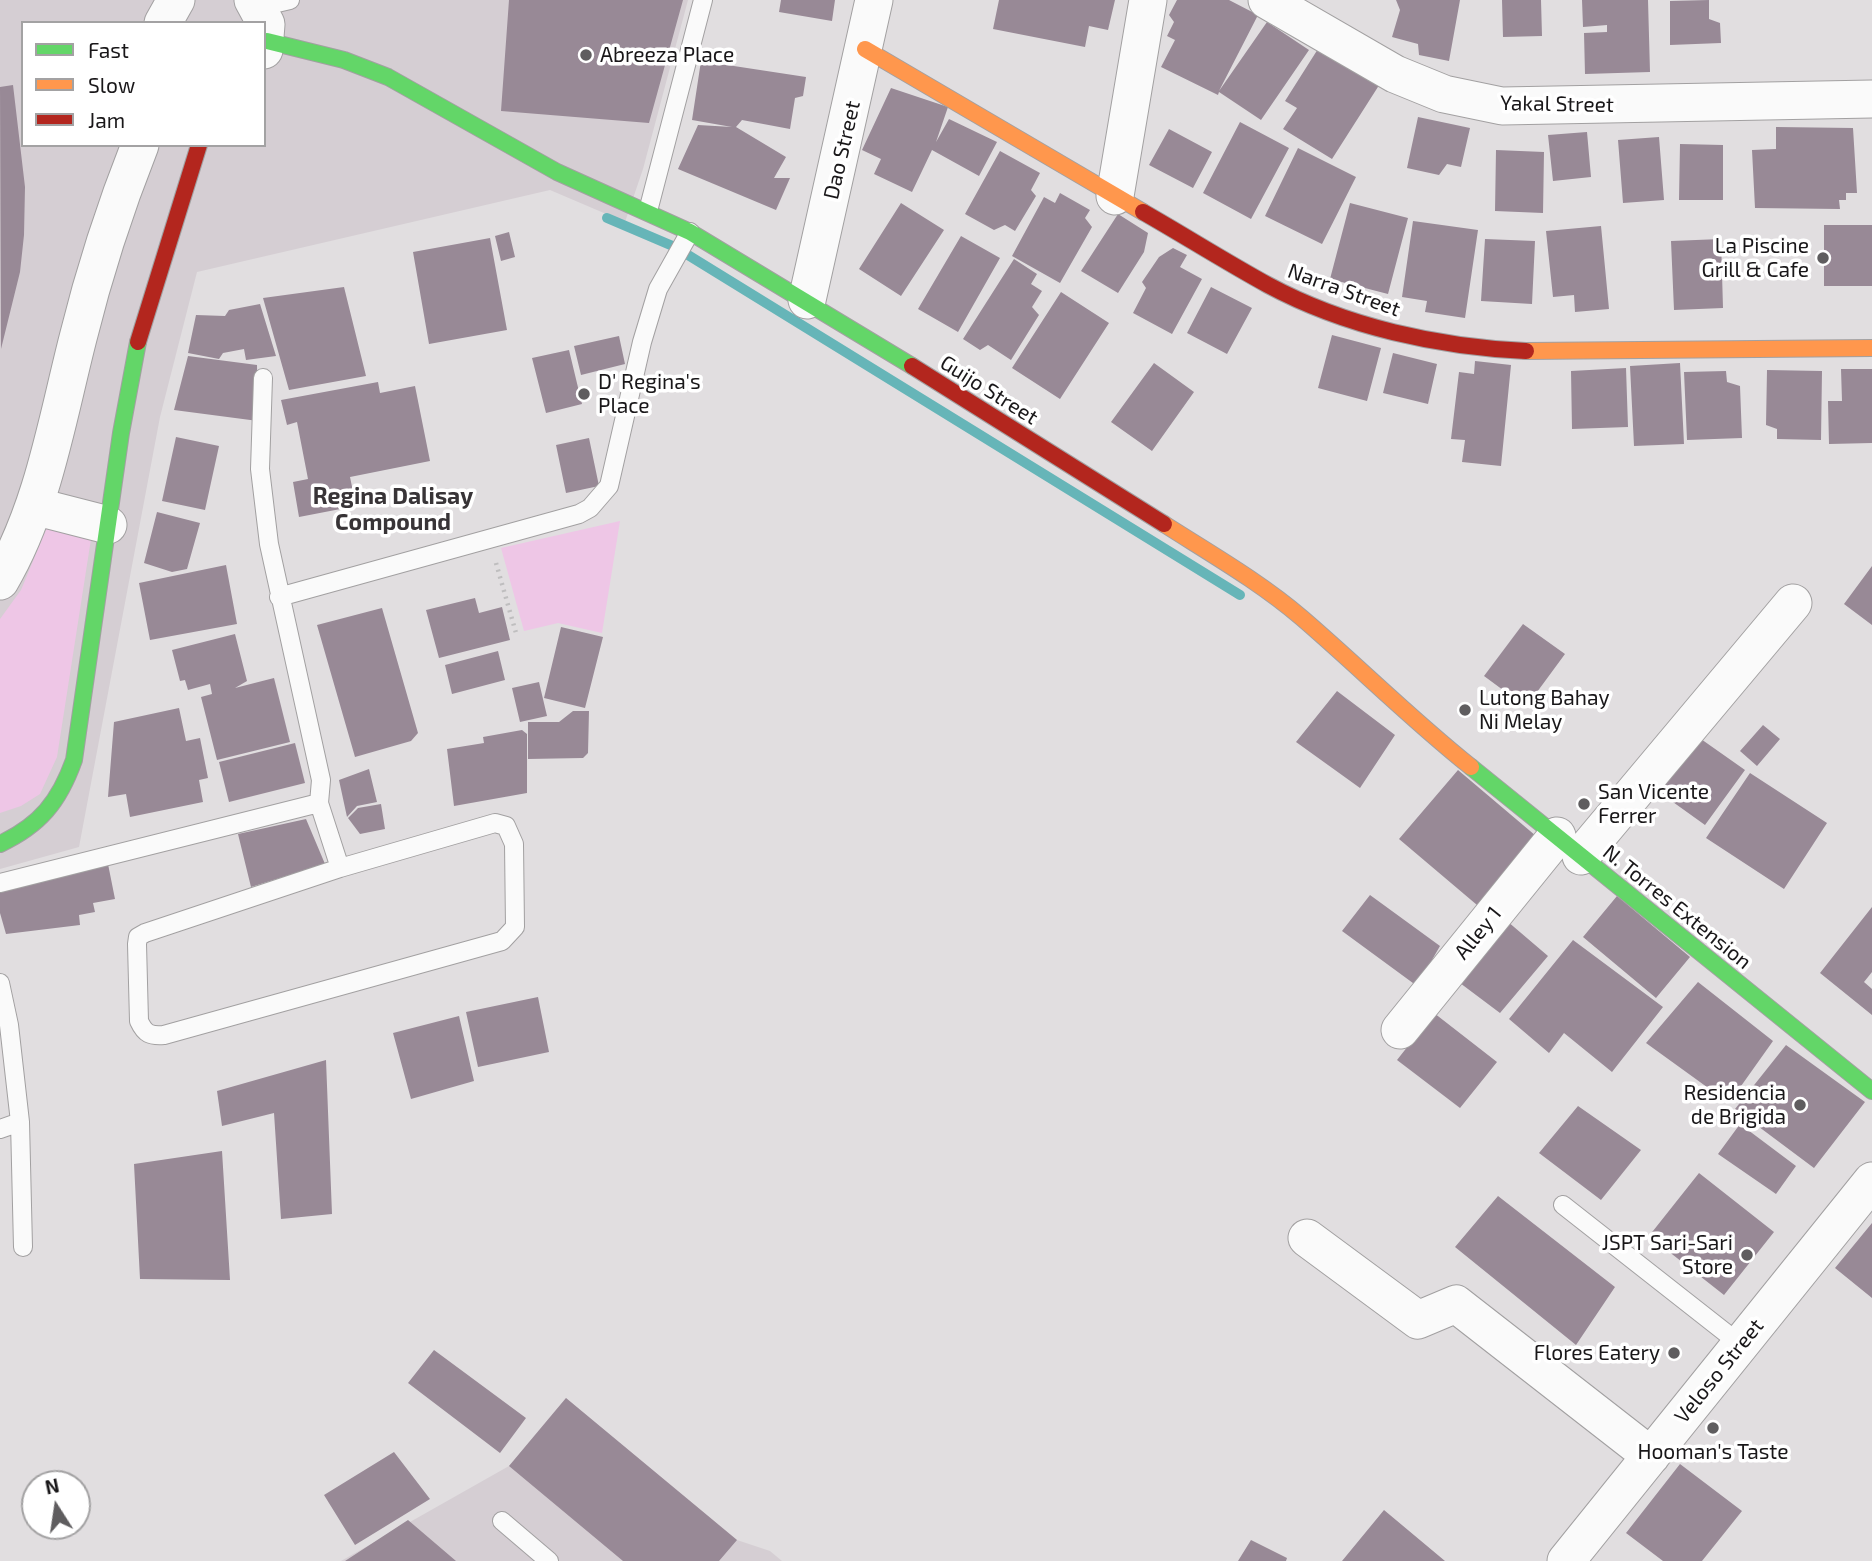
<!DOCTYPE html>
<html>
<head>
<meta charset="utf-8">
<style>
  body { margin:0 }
  #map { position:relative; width:1872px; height:1561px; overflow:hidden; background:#e1dee0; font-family:"Exo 2",sans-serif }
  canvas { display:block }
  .legend { position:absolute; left:21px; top:21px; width:245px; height:126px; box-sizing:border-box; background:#fff; border:2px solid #a3a2a3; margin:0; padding:9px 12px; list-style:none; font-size:21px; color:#191719 }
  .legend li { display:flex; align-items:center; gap:14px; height:35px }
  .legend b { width:35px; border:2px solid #a3a2a3 }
  .north { position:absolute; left:21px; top:1470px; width:70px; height:70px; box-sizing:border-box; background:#fff; border:2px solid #a3a2a3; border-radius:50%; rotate:348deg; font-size:19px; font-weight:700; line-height:28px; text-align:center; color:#191719 }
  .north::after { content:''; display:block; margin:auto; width:24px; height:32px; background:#5f5d5f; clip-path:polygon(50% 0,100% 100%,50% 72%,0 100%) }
</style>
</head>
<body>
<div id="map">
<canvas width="1872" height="1561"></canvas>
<ul class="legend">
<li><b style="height:9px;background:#63d668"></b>Fast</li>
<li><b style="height:9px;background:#ff974d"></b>Slow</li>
<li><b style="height:9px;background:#b3261e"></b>Jam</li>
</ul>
<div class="north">N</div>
</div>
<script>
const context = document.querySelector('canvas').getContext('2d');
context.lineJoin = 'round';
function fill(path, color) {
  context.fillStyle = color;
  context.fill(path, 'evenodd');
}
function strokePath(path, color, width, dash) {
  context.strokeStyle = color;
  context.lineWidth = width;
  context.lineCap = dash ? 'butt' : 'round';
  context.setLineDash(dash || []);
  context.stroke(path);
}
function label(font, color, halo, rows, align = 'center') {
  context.font = font + ' "Exo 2",sans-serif';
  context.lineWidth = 7;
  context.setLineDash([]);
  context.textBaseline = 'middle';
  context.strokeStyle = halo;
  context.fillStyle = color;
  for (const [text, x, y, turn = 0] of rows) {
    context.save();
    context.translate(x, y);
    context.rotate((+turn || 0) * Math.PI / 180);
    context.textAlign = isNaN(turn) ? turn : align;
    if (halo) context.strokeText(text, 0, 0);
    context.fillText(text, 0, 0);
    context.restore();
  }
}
const built = new Path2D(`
  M0,0H688L643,169L625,222L550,190L197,272L160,417L79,847L0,869ZM23,23H264V145H23Z
  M566,1398L737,1540L770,1551L782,1561H341L509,1466Z`);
const green = new Path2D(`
  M620,521L602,633L558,623L524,631L501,548Z
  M48,525L91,539L57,757L40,794L21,806L0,813V619L21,590Z`);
const stream = new Path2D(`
  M607,218L675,247L1240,595`);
const building = new Path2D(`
  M509,0H683L649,123L501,111Z
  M781,0H835L832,21L779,12Z
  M999,0H1115L1108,30L1089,26L1085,47L993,29Z
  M1177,0H1229L1258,15L1219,91L1267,22L1309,50L1261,120L1219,92L1218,95L1161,67L1175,40L1167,36L1174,22L1169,15Z
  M1396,0H1460L1449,61L1419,55L1418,44L1392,37L1400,10Z
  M1502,0H1541L1542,36L1503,37Z
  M1582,0H1648L1650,72L1585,74L1584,33L1607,32V25L1583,27Z
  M1709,0V19L1720,23L1721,43L1670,45V1Z
  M1323,41L1383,79L1332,159L1283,129L1297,108L1285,101Z
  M701,61L806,77L803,96L795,98L790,129L742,120L736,127L786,157L774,178H790L776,210L678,169L698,125L732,127L692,120Z
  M13,85L25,187L24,235L20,272L1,349L0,87Z
  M891,88L948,107L936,142L949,119L997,142L979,176L932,150L912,192L874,174L881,159L862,150Z
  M1418,117L1470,128L1461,167L1447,164L1439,175L1407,168Z
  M1240,122L1289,148L1251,219L1203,193Z
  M1776,127L1853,128L1857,193H1846V200H1839L1840,209L1755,208L1752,150L1776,149Z
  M1169,129L1212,152L1193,188L1149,165Z
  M1587,132L1591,177L1553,181L1548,135Z
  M1659,137L1664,200L1623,203L1618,140Z
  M1680,144L1723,145V200H1679Z
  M1298,148L1356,177L1322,244L1265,216Z
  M1496,150L1544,152L1543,213L1495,211Z
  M1000,151L1040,173L1031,190L1036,196L1015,231L1005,225L994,230L965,214Z
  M1060,193L1090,210L1085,218L1092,227L1060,283L1012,256L1044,197L1055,203Z
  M901,203L944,230L901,296L859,269Z
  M1350,203L1408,218L1388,294L1330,279Z
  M1118,214L1148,233L1144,252L1118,293L1081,271Z
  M1413,221L1478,230L1465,318L1425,312L1427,301L1402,297Z
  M1824,225H1872V286H1824Z
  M1601,226L1609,309L1575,312L1574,295L1553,297L1546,231Z
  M509,232L515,257L501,261L495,236Z
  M961,236L1000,258L958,332L918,309Z
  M490,238L507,330L429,344L413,252Z
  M1485,239L1535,241L1532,304L1481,301Z
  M1721,239L1723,308L1674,310L1671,241Z
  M1173,248L1187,255L1180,267L1202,279L1172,334L1133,313L1146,288L1142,282L1159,257Z
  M1014,259L1037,274L1031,284L1042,291L1032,307L1039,315L1011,360L988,345L980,350L963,339Z
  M344,287L366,376L289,390L263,298Z
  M1211,287L1252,308L1227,354L1187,333Z
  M1061,292L1109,323L1060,399L1012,368Z
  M260,304L276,356L246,360L244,349L223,353L219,359L188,353L196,315L225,316L229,310Z
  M1332,335L1381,348L1367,401L1318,388Z
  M619,336L625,364L581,375L574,346Z
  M569,350L582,404L546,413L532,358Z
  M1393,353L1437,364L1428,404L1383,393Z
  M188,356L257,365L258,421L174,410Z
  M1475,361L1511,365L1501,466L1462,462L1465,440L1451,439L1459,372L1474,374Z
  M1154,363L1194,392L1152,451L1111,422Z
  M1680,363L1684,444L1634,446L1630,366Z
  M1626,368L1628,427L1572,429L1571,371Z
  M1841,369H1872V443L1829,444L1828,401H1842Z
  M1767,370L1822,371L1821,440L1777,439V429L1766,425Z
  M1726,371L1727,382L1740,386L1742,438L1687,440L1684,372Z
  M378,382L380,393L415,386L430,461L350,477L356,506L299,517L293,482L308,479L297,422L287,425L281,400Z
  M176,437L219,446L205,510L162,501Z
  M589,438L599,486L566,493L556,445Z
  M157,512L200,523L187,569L172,572L144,563Z
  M226,565L237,624L150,640L139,583Z
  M1872,566V625L1844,604Z
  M475,598L479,613L502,607L510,640L439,658L426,610Z
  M382,608L418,733L411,741L355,757L317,625Z
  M1523,624L1565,654L1526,707L1484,676Z
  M561,627L603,637L585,708L544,698Z
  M235,634L247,681L235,688L274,678L290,742L217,760L201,697L212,694L210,684L188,690L185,680L180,681L172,650Z
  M498,651L505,680L452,694L445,665Z
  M539,682L547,716L520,722L512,688Z
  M1337,691L1395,735L1360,788L1296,742Z
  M179,708L186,741L200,738L208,778L199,780L203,802L130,817L126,794L108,797L114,722Z
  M573,711H589L588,753L583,758L528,759V722H559Z
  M1763,725L1780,739L1757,766L1740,751Z
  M522,730L527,734V793L454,806L447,749L484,743L483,737Z
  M1691,732L1745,770L1705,825L1652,787Z
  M295,743L305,783L229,802L219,762Z
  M369,769L377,802L357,806L347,817L339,780Z
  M1458,770L1536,836L1477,905L1399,839Z
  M1750,773L1827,823L1784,889L1706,838Z
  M381,804L385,829L360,834L348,818L358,808Z
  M306,819L325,864L251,887L238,834Z
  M107,859L115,899L93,903L95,912L79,915L80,925L6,934L0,913V884Z
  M1370,895L1440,946L1417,986L1342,931Z
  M1617,896L1690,957L1656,998L1583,937Z
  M1872,907V972L1864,982L1872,989V1015L1820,973Z
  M1507,921L1548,956L1500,1013L1456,980Z
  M1573,940L1663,1007L1612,1072L1564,1033L1549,1053L1509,1019Z
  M1698,982L1773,1041L1729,1103L1646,1043Z
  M538,997L549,1052L478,1067L466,1012Z
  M1434,1013L1497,1062L1460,1108L1397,1060Z
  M459,1016L474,1081L411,1099L393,1033Z
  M1786,1045L1865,1102L1814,1168L1735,1109Z
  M326,1060L332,1214L281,1219L274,1113L222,1126L217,1091Z
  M1578,1106L1641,1150L1601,1200L1539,1153Z
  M1740,1124L1796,1166L1776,1194L1718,1154Z
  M222,1151L230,1280L140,1279L134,1164Z
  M1699,1173L1774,1232L1724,1295L1649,1236Z
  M1498,1196L1615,1287L1576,1345L1455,1247Z
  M1872,1223V1298L1835,1268Z
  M434,1350L526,1418L500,1453L408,1383Z
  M566,1398L737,1540L719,1561H623L509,1466Z
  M394,1452L430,1499L355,1545L324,1495Z
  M1680,1464L1742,1511L1702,1561H1663L1626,1533Z
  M1384,1510L1445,1561H1342Z
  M408,1520L456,1561H345Z
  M1251,1540L1287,1558L1286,1561H1238Z`);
const path = new Path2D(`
  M496,563L516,633`);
const lane = new Path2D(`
  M260,7L290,0
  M648,211L703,0
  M263,378L260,469L269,544L321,780L319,803L340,868
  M279,597L579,514L590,508L609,486L642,342L658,289L690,232
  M495,823L506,826L514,844L515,927L502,941L164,1035C150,1036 145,1034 139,1021L137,944L138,937L145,933L340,868Z
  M0,883L319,803
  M0,983L9,1025L20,1122L23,1247
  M0,1129L20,1122
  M1563,1205L1740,1344
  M502,1521L549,1561`);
const street = new Path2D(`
  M253,0L266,24L264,50
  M1267,0L1395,74L1444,94L1502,106L1872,99
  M163,23L176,0
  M1115,196L1148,0
  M807,300L874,0
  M34,506L108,525
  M0,581C43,508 57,420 78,338C94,273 115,208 140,145
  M1581,856L1793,603
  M1400,1030L1557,836
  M1307,1238L1418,1320L1456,1304L1651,1456
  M1566,1561L1872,1181`);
const fast = new Path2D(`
  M267,41L344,60L388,77L557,172L690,232L912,366
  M1471,767L1872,1091
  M0,844C40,825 59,802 74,760L121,433L138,342`);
const slow = new Path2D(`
  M865,49L1143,212
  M1526,351L1872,348
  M1164,524C1211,554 1260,582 1302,618C1359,667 1412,720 1471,767`);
const jam = new Path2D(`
  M1143,212C1185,236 1226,262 1268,285C1346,327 1439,347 1526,351
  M138,342L199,145
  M912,366L1164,524`);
const markers = [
  [586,55,7,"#5f5d5f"],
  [1823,258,7,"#5f5d5f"],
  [584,394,7,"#5f5d5f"],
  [1465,710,7,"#5f5d5f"],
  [1584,804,7,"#5f5d5f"],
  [1800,1105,7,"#5f5d5f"],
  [1747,1255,7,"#5f5d5f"],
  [1674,1353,7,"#5f5d5f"],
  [1713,1428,7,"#5f5d5f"]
];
const poiNames = [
  ["Abreeza Place",600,55],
  ["La Piscine",1809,246,"right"],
  ["Grill & Cafe",1809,270,"right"],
  ["D' Regina's",598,382],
  ["Place",598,406],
  ["Lutong Bahay",1479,698],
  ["Ni Melay",1479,722],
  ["San Vicente",1598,792],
  ["Ferrer",1598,816],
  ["Residencia",1786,1093,"right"],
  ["de Brigida",1786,1117,"right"],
  ["JSPT Sari-Sari",1733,1243,"right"],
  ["Store",1733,1267,"right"],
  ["Flores Eatery",1660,1353,"right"],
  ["Hooman's Taste",1713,1452,"center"]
];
const streetNames = [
  ["Yakal Street",1557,104,1],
  ["Dao Street",842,150,-77],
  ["Narra Street",1344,290,20],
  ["Guijo Street",989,390,32],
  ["N. Torres Extension",1677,907,39],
  ["Alley 1",1478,933,-51],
  ["Veloso Street",1719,1371,-51]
];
const neighbourhoodNames = [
  ["Regina Dalisay",393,496],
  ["Compound",393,522]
];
fill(built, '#d5ced3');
fill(green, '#eec6e6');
strokePath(stream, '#66b5b8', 10);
fill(building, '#988996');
strokePath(lane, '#a2a0a1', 20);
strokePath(street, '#a2a0a1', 39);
strokePath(fast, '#a2a0a1', 18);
strokePath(slow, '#a2a0a1', 18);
strokePath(jam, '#a2a0a1', 18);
strokePath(path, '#bfbebf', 4.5, [2, 5]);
strokePath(lane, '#fafafa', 18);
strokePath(street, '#fafafa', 37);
strokePath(fast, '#63d668', 16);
strokePath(slow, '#ff974d', 16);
strokePath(jam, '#b3261e', 16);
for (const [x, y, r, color] of markers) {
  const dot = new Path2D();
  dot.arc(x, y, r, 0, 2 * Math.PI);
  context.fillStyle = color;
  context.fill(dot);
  strokePath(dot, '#fff', 2.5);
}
label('21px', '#191719', '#fff', poiNames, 'left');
label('21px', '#191719', '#fff', streetNames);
label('bold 23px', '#383437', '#fff', neighbourhoodNames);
</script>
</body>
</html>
